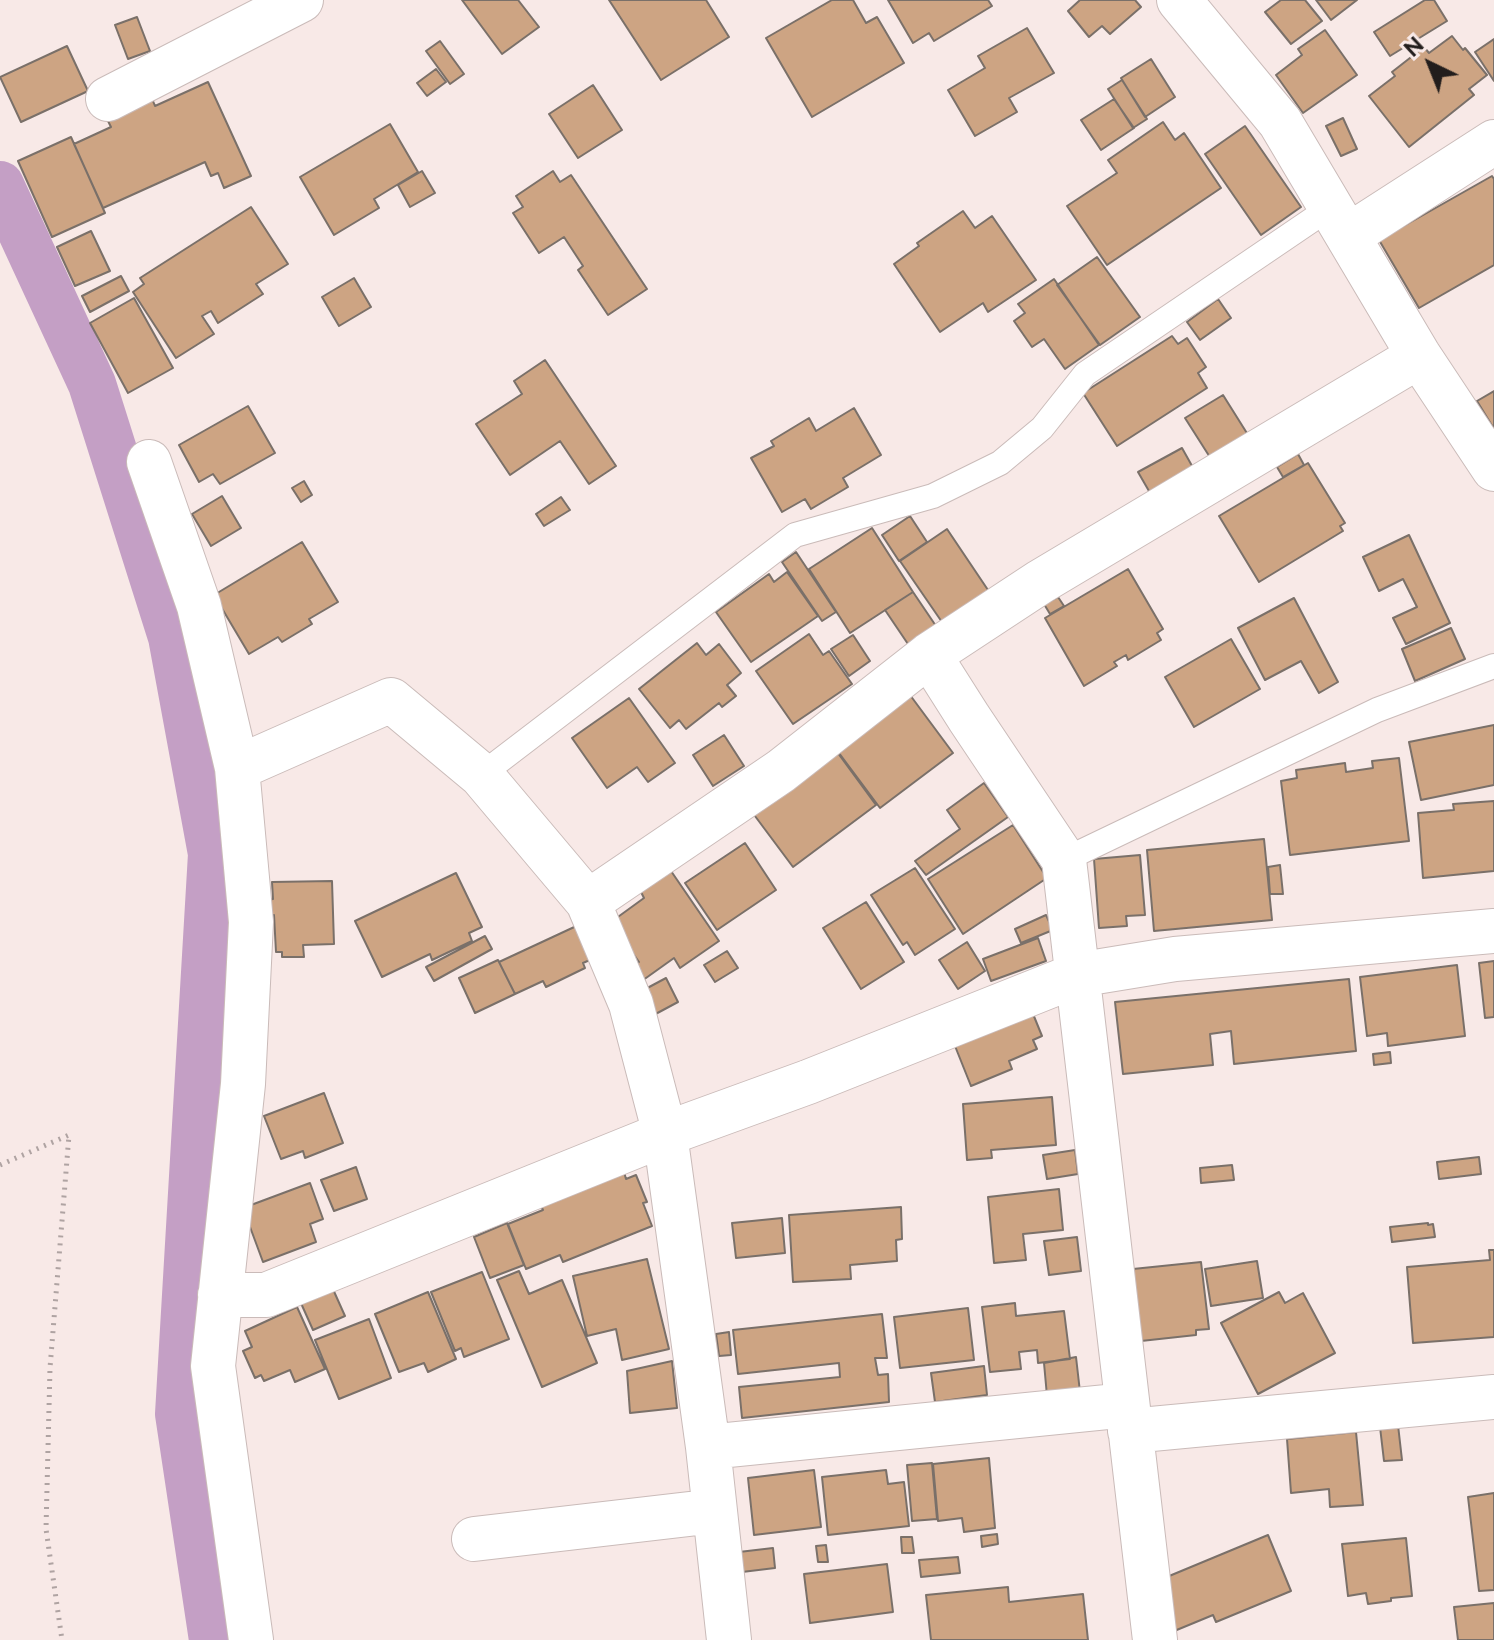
<!DOCTYPE html>
<html>
<head>
<meta charset="utf-8">
<style>
  body { margin:0 }
  #map { position:relative; width:1494px; height:1640px; overflow:hidden; background:#f8e9e7; font-family:Raleway,sans-serif }
  canvas { display:block }
  .north { position:absolute; left:1390px; top:24px; width:80px; height:80px; -webkit-text-stroke:6px #f8e9e7; paint-order:stroke; rotate:317deg; font-size:22px; font-weight:700; line-height:32px; text-align:center; color:#221d1c }
  .north::after { content:''; display:block; margin:auto; width:28px; height:36px; background:#221d1c; clip-path:polygon(50% 0,100% 100%,50% 72%,0 100%) }
</style>
</head>
<body>
<div id="map">
<canvas width="1494" height="1640"></canvas>
<div class="north">N</div>
</div>
<script>
const context = document.querySelector('canvas').getContext('2d');
context.lineJoin = 'round';
function strokePath(path, color, width, dash) {
  context.strokeStyle = color;
  context.lineWidth = width;
  context.lineCap = dash ? 'butt' : 'round';
  context.setLineDash(dash || []);
  context.stroke(path);
}
function fill(path, color) {
  context.fillStyle = color;
  context.fill(path, 'evenodd');
}
const canal = new Path2D(`
  M0,185L92,384L172,637L212,854L179,1414L213,1640`);
const building = new Path2D(`
  M462,0H518L539,27L502,54Z
  M609,0H706L729,37L661,80Z
  M832,0H853L866,23L877,17L904,63L812,117L766,38Z
  M888,0H988L992,6L934,41L929,33L913,43Z
  M1080,0H1135L1141,7L1110,34L1102,26L1089,37L1068,11Z
  M1281,0H1305L1322,21L1291,44L1265,12Z
  M1316,0H1357L1331,20Z
  M1425,0H1434L1447,21L1390,56L1374,32Z
  M137,17L150,51L128,59L115,25Z
  M1027,28L1054,73L1009,98L1017,112L975,136L948,90L985,68L978,56Z
  M1325,30L1357,75L1303,113L1276,75L1302,55L1298,49Z
  M1452,36L1463,50L1465,48L1487,75L1469,89L1474,95L1409,147L1369,96L1395,76L1392,72L1424,47L1429,53Z
  M1494,39V81L1475,52Z
  M440,41L464,74L450,84L426,51Z
  M67,46L88,91L21,122L0,77Z
  M1151,59L1175,97L1145,117L1121,78Z
  M436,69L446,82L427,96L417,83Z
  M1122,80L1147,119L1133,128L1108,89Z
  M208,82L251,176L224,188L218,173L211,176L205,162L103,208L74,144L111,127L106,117L151,96L155,106Z
  M593,85L622,130L578,158L549,114Z
  M1114,99L1134,128L1101,150L1081,120Z
  M1343,118L1357,149L1341,156L1326,126Z
  M1163,122L1175,140L1184,133L1221,188L1107,265L1067,206L1117,173L1108,160Z
  M390,124L418,172L374,199L379,208L334,235L300,177Z
  M1245,126L1301,207L1261,235L1205,154Z
  M71,137L105,213L52,237L18,161Z
  M422,171L435,193L410,207L398,185Z
  M553,171L560,182L571,175L647,289L608,315L578,270L583,266L564,237L539,253L513,213L523,207L516,196Z
  M1492,176L1494,179V265L1419,308L1379,240Z
  M251,207L288,264L256,284L263,294L218,323L211,311L202,316L214,334L176,358L133,292L144,284L140,278Z
  M963,211L975,228L992,216L1036,280L988,312L983,303L940,332L894,264L919,246L917,243Z
  M91,231L110,271L75,286L57,247Z
  M1097,257L1140,317L1100,345L1057,285Z
  M121,276L129,291L90,312L82,296Z
  M354,278L371,307L339,326L322,297Z
  M1054,279L1099,345L1065,369L1044,339L1032,347L1014,321L1025,313L1018,304Z
  M134,298L173,368L128,393L90,323Z
  M1218,299L1231,318L1200,340L1187,322Z
  M1172,336L1178,344L1187,338L1206,367L1198,373L1207,388L1117,446L1083,393Z
  M545,360L616,466L589,484L560,441L510,475L476,424L522,394L514,381Z
  M1494,391V429L1477,401Z
  M1223,395L1250,438L1213,462L1185,418Z
  M248,406L275,453L220,484L213,474L199,482L179,445Z
  M854,408L881,455L843,478L848,487L811,509L805,499L782,512L751,458L774,446L771,441L809,418L816,431Z
  M1182,448L1196,473L1153,498L1138,472Z
  M1298,454L1304,465L1283,477L1277,467Z
  M1308,463L1345,523L1340,526L1343,531L1259,582L1219,516Z
  M304,481L312,495L301,502L292,488Z
  M222,496L241,528L211,546L192,514Z
  M561,497L570,510L544,526L536,514Z
  M910,516L927,542L899,561L882,535Z
  M872,528L913,592L850,633L809,569Z
  M947,529L990,593L944,625L900,561Z
  M1409,535L1450,623L1406,644L1393,618L1417,607L1403,579L1379,591L1363,557Z
  M302,542L338,602L309,619L312,624L282,642L278,637L249,654L214,595Z
  M796,552L836,612L822,621L782,562Z
  M1128,569L1163,629L1157,633L1161,640L1128,660L1126,655L1114,662L1117,666L1084,686L1045,618Z
  M787,572L818,616L751,662L716,612L769,574L774,582Z
  M913,592L938,629L910,647L885,610Z
  M1058,597L1064,606L1050,614L1044,604Z
  M1294,598L1338,682L1319,693L1301,661L1265,680L1238,628Z
  M1451,628L1465,659L1415,681L1402,649Z
  M809,634L823,655L829,651L852,684L793,724L756,671Z
  M853,635L870,661L849,676L831,649Z
  M1231,639L1260,689L1194,727L1165,677Z
  M697,643L706,655L719,644L741,673L727,685L736,696L722,707L719,703L686,729L679,720L670,728L639,689Z
  M910,695L953,753L880,808L836,749Z
  M629,698L675,763L648,782L637,767L607,788L572,738Z
  M1494,725V785L1421,800L1409,742Z
  M724,735L744,766L713,786L693,755Z
  M832,745L876,805L793,867L749,808Z
  M1399,758L1409,841L1290,855L1281,781L1297,778L1296,770L1345,763L1346,772L1373,768L1372,761Z
  M984,783L1008,817L926,875L915,861L960,829L947,810Z
  M1494,801V871L1423,878L1418,813L1454,810L1453,804Z
  M1013,825L1047,878L963,934L928,879Z
  M1264,839L1272,920L1154,931L1147,850Z
  M745,843L776,890L717,930L685,883Z
  M1140,855L1145,915L1126,916L1127,926L1099,928L1094,859Z
  M1280,865L1283,894H1270L1268,867Z
  M915,868L955,929L915,955L907,942L903,945L871,895Z
  M671,871L719,941L680,968L674,958L639,983L629,968L639,962L611,922L644,898L641,892Z
  M456,873L482,927L469,933L472,941L432,960L430,954L382,977L355,921Z
  M332,881L334,944L303,945L304,957H282V952H276L274,915L268,916V900L273,899L272,882Z
  M866,902L904,962L861,989L823,928Z
  M1046,915L1053,930L1021,943L1015,929Z
  M585,922L601,955L583,963L585,968L546,987L543,981L515,994L499,962Z
  M485,936L492,949L434,981L426,967Z
  M1038,938L1046,961L991,981L983,959Z
  M967,942L985,971L958,989L939,960Z
  M727,951L738,968L715,982L704,965Z
  M498,960L515,994L475,1013L459,978Z
  M1494,961V1017L1485,1018L1479,963Z
  M1457,965L1465,1036L1388,1046L1387,1033L1367,1036L1360,977Z
  M666,978L678,1002L650,1017L638,993Z
  M1349,979L1356,1051L1234,1064L1231,1031L1210,1034L1213,1065L1123,1074L1115,1002Z
  M1031,1009L1042,1036L1033,1040L1037,1049L1009,1061L1012,1069L971,1086L953,1041Z
  M1390,1052L1391,1063L1374,1065L1373,1054Z
  M324,1093L343,1143L305,1158L303,1151L281,1159L264,1116Z
  M1052,1097L1056,1145L991,1150L992,1158L967,1160L963,1104Z
  M1075,1150L1078,1174L1047,1179L1043,1155Z
  M1479,1157L1481,1174L1439,1179L1437,1162Z
  M1232,1165L1234,1180L1201,1183L1200,1168Z
  M356,1167L367,1199L334,1211L321,1180Z
  M624,1172L626,1179L636,1175L647,1202L643,1203L652,1226L563,1262L560,1255L526,1269L508,1224L543,1210L541,1206Z
  M310,1183L323,1219L310,1224L316,1242L263,1262L243,1208Z
  M1059,1189L1063,1230L1023,1234L1026,1260L994,1263L988,1197Z
  M901,1207L902,1239L896,1240L897,1261L850,1265L851,1279L793,1282L789,1215Z
  M782,1218L785,1253L736,1258L732,1223Z
  M507,1223L524,1265L490,1278L474,1237Z
  M1428,1223V1225L1433,1224L1435,1237L1392,1242L1390,1227Z
  M1077,1237L1081,1271L1049,1275L1044,1241Z
  M1489,1250H1494V1337L1413,1343L1407,1267L1490,1260Z
  M647,1259L669,1349L622,1360L616,1329L587,1336L573,1276Z
  M1257,1261L1263,1298L1211,1306L1205,1269Z
  M1201,1262L1209,1329L1196,1330V1335L1141,1341L1133,1269Z
  M519,1271L529,1294L562,1280L597,1363L542,1387L497,1280Z
  M482,1272L509,1339L464,1357L461,1348L455,1351L431,1292Z
  M332,1287L345,1316L313,1330L300,1301Z
  M428,1292L456,1359L428,1372L424,1363L399,1372L375,1314Z
  M1279,1292L1285,1303L1303,1293L1335,1353L1258,1394L1221,1323Z
  M1015,1303L1016,1316L1064,1311L1070,1359L1038,1363L1037,1350L1019,1352L1021,1369L990,1372L982,1307Z
  M297,1307L325,1369L295,1382L290,1370L264,1381L261,1375L255,1378L243,1351L252,1347L245,1331Z
  M968,1308L974,1360L900,1368L894,1317Z
  M882,1314L887,1358H875L878,1375L888,1374L889,1402L742,1418L739,1387L840,1377L839,1363L738,1374L733,1330Z
  M369,1319L391,1378L339,1399L315,1340Z
  M729,1332L731,1355L719,1356L716,1334Z
  M1076,1357L1080,1392L1047,1396L1044,1363Z
  M672,1361L677,1408L630,1413L627,1371Z
  M984,1366L987,1395L935,1402L931,1373Z
  M1398,1425L1402,1460L1384,1461L1380,1427Z
  M1356,1432L1363,1505L1330,1507L1329,1489L1291,1493L1287,1439Z
  M989,1458L995,1528L964,1532L962,1518L938,1521L933,1464Z
  M932,1463L937,1519L912,1521L907,1465Z
  M814,1470L821,1527L754,1535L748,1478Z
  M886,1470L888,1484L904,1482L909,1526L828,1535L822,1477Z
  M1494,1493V1590L1479,1591L1468,1497Z
  M997,1534L998,1544L982,1547L981,1536Z
  M1268,1535L1291,1591L1216,1622L1213,1615L1167,1634L1162,1579Z
  M901,1537H912L914,1553H902Z
  M1406,1538L1412,1596L1391,1598V1601L1368,1604L1366,1593L1348,1596L1342,1544Z
  M826,1545L828,1562H818L816,1546Z
  M773,1548L775,1568L742,1572L739,1552Z
  M958,1557L960,1573L921,1577L919,1560Z
  M887,1564L893,1612L810,1623L804,1574Z
  M1008,1587L1009,1602L1083,1594L1088,1640H931L926,1595Z
  M1494,1603V1640H1458L1454,1607Z`);
const path = new Path2D(`
  M0,1165L69,1135L50,1368L46,1529L62,1640`);
const lane = new Path2D(`
  M481,775L795,535L933,496L1000,463L1042,428L1085,374L1331,207
  M1064,860L1377,710L1494,666`);
const street = new Path2D(`
  M1179,0L1280,122L1419,356L1494,469
  M108,99L301,0
  M1348,236L1494,142
  M149,462L199,606L237,768L251,922L243,1084L213,1366L251,1640
  M929,655L969,718L1064,860L1155,1640
  M237,768L391,700L481,775L588,902L631,1004L665,1134L708,1447L729,1640
  M588,902L781,771L929,655L1040,582L1419,356
  M220,1295H266L665,1134L808,1082L1077,975L1175,959L1494,931
  M1130,1431L1494,1397
  M708,1447L1127,1405
  M474,1539L715,1511`);
strokePath(canal, '#c49fc5', 48);
fill(building, '#cda483');
strokePath(building, '#7a7069', 2);
strokePath(lane, '#cabbb9', 26);
strokePath(street, '#cabbb9', 46);
strokePath(path, '#afa3a2', 5, [2, 6]);
strokePath(lane, '#fff', 24);
strokePath(street, '#fff', 44);
</script>
</body>
</html>
